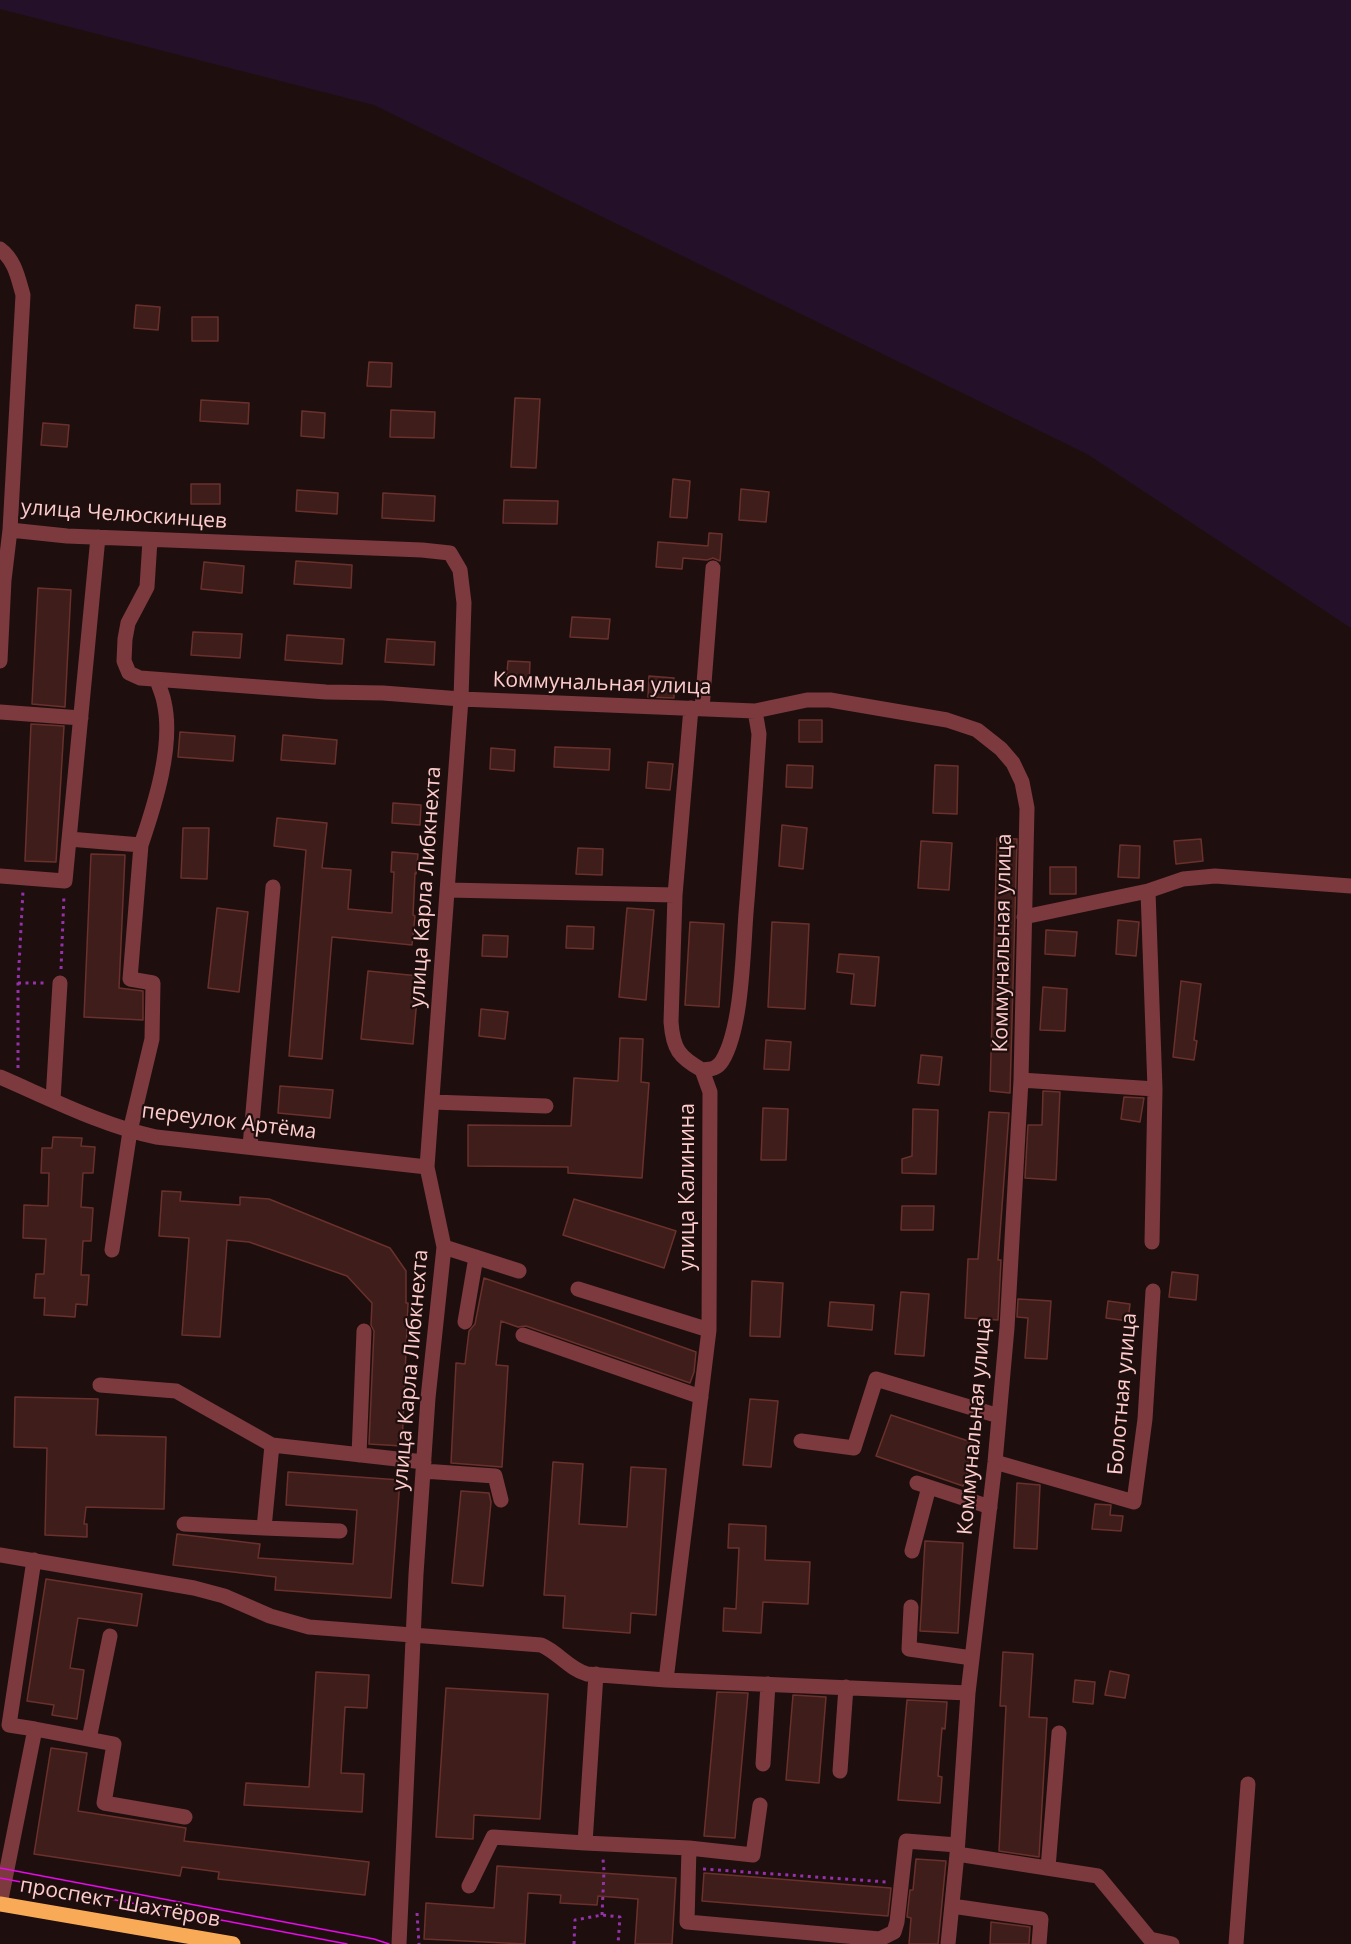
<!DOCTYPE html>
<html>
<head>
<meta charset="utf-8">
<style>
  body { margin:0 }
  canvas { display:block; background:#1e0e0d }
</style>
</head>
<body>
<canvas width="1351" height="1944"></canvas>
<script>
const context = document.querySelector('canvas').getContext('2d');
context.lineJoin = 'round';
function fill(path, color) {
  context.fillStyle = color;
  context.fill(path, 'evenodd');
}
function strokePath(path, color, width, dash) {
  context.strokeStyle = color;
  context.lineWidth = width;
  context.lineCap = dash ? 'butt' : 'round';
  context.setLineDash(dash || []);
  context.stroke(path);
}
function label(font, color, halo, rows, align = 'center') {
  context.font = font + ' "Open Sans",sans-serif';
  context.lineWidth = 4.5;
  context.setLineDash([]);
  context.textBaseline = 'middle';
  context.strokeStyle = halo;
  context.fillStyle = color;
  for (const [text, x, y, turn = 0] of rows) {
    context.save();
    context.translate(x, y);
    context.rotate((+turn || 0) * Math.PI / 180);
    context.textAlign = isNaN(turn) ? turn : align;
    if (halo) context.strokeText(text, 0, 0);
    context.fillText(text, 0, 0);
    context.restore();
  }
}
const green = new Path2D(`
  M0,0H1351V628L1087,454L374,105L0,9Z`);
const building = new Path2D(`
  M136,305L160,307L158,330L134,328Z
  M192,317H218V341H192Z
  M369,362L392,363L391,387L367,386Z
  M515,398L540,399L536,468L511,467Z
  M201,400L249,403L248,424L200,421Z
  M391,410L435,412L434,438L390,437Z
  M302,411L325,413L324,438L301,436Z
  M43,423L69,425L67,447L41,445Z
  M673,479L690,481L687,518L670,517Z
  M191,484H220V504H191Z
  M741,489L769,492L766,522L739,520Z
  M297,490L338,493L337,514L296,511Z
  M383,493L435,496L434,521L382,518Z
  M504,500L558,501L557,524L503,523Z
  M709,533L722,534L720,561L713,558L707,560L683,558L682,569L656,567L658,542L708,546Z
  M296,561L352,565L351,588L294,584Z
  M204,562L244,566L242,593L201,589Z
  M38,588L71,590L65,707L32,704Z
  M572,617L610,619L608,639L570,637Z
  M193,632L242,634L240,658L191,655Z
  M287,635L344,639L342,664L285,660Z
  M387,639L435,642L434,665L385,662Z
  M508,661L530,662L529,685L506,684Z
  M649,676L674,678V698L648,697Z
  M799,720H822V742H799Z
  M31,724L64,726L56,862L25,861Z
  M180,732L235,736L233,761L178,757Z
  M283,735L337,740L335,764L281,760Z
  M555,747L610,749L609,770L554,767Z
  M491,748L515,750L514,771L490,769Z
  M648,762L673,764L670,790L646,788Z
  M787,765L813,766L812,788L786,787Z
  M935,765L958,766L957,814L933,813Z
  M393,803L421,805L420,825L392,823Z
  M277,818L327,823L322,868L351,870L348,909L392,913L394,872H391L392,852L418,854L416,874L415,873L413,915L415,916L412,945L332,937L322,1059L289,1056L306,850L274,846Z
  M782,825L807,828L803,869L779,866Z
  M183,828H209L207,879L181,878Z
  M997,838L1017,839L1010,1093L990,1091Z
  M1201,839L1203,861L1176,864L1174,841Z
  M921,841L952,843L949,890L918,888Z
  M1120,845L1140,846L1139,878L1118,877Z
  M578,848L603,849L602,875L576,874Z
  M91,854L125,855L119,988L143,991V1020L84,1017Z
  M1050,867H1076V894H1050Z
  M217,908L248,912L239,992L208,988Z
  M627,908L654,910L646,1000L619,997Z
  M1118,920L1139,922L1136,956L1116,954Z
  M690,922L724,924L719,1007L685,1005Z
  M772,922L809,924L805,1009L768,1007Z
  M567,926L594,927L593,949L566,948Z
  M1046,930L1077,932L1075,956L1045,954Z
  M483,935L508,936L507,957L482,956Z
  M839,954L879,957L875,1006L851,1004L854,974L837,972Z
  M368,971L419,976L413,1044L361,1039Z
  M1181,981L1201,984L1194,1040L1197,1041L1194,1060L1173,1057Z
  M1043,987L1067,989L1065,1031L1040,1030Z
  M481,1009L508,1012L505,1039L479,1036Z
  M620,1038L643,1039L641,1082L649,1083L642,1178L568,1173V1167L468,1166V1125L571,1126L574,1078L618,1081Z
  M766,1040L791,1042L789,1070L764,1069Z
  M921,1055L942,1057L939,1085L918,1083Z
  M280,1086L333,1090L330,1118L278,1113Z
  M1043,1091L1060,1092L1056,1180L1025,1178L1028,1125H1042Z
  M1124,1097L1144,1098L1140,1122L1121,1119Z
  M763,1108L788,1109L786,1160H761Z
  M913,1109L938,1110L936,1174L902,1173V1159L912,1156Z
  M989,1112L1009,1113L998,1260H1001L998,1320L965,1318L968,1259H978Z
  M53,1137L82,1138L81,1146L95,1147L93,1173H83L81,1207L93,1208L91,1241H83L81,1275H89L87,1305L76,1304L75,1317L44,1315L45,1298H34L36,1274H44L46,1239L23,1238L24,1205L48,1206L49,1173H41L42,1148H52Z
  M162,1191L181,1192L180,1201L240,1205V1197L269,1199L390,1248L406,1271V1303H408L402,1446L369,1444L374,1331L371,1325L372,1303L347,1276L249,1242L227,1240L220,1337L182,1335L189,1238L159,1236Z
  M574,1199L676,1231L664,1268L563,1235Z
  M902,1206H934L933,1230H901Z
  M1172,1272L1198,1275L1196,1300L1169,1297Z
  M484,1278L604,1319L696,1352L694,1372L690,1383L526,1326L518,1327L501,1321L496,1365L508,1366L502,1467L451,1463L456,1363L465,1364L469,1331L475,1324Z
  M752,1281L783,1283L780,1337L750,1336Z
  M901,1292L929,1294L924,1356L895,1354Z
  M1018,1299L1051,1301L1047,1359L1025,1358L1028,1318L1017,1317Z
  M1108,1301L1130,1304L1128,1321L1106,1318Z
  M830,1302L874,1305L872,1330L828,1326Z
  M15,1397L98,1399L96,1435L166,1437L164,1509L86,1507L84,1524H87V1537L45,1535L47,1448L14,1447Z
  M750,1399L778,1401L771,1467L743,1465Z
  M891,1415L977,1444L963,1486L876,1456Z
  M553,1462L583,1464L579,1524L627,1527L631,1467L666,1469L656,1615L631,1613L630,1633L563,1628L565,1596L544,1595Z
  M288,1472L400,1480L391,1598L275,1590L276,1577L173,1565L177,1534L260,1544L258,1558L353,1564L357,1510L286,1505Z
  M1017,1483L1040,1485L1037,1549L1014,1548Z
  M461,1491L489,1493L491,1502L483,1586L452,1583Z
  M1095,1504L1111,1505L1110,1515L1123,1516L1121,1531L1092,1529Z
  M729,1524L766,1526L765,1560L810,1562L808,1604L763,1602L761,1633L723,1631L724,1608L736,1609L739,1548H728Z
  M925,1541L963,1543L958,1633L920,1631Z
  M46,1579L142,1594L137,1626L78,1618L70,1668L84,1670L77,1719L52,1715L54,1705L27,1701Z
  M1003,1652L1033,1654L1029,1717L1047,1718L1039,1857L999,1851L1006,1706H1000Z
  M1110,1671L1129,1675L1125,1698L1105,1695Z
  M316,1672L369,1675L367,1708L345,1707L341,1773L364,1774L362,1812L244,1805L246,1783L309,1787Z
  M1075,1680L1095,1682L1093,1704L1073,1702Z
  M446,1688L548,1694L540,1819L474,1815L473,1839L436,1837Z
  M717,1692L748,1693L735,1838L704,1836Z
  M793,1695L826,1697L819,1783L786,1780Z
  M907,1700L947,1702L945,1729L942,1728L938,1776L942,1777L940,1803L898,1800Z
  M51,1748L87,1753L78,1811L186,1828L184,1841L369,1862L365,1895L218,1879L219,1872L182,1867L180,1876L34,1854Z
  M916,1859L946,1861L938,1944H909L911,1918L907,1917L910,1890H913Z
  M497,1866L676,1878L672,1944H635L638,1899L598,1896L597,1905L560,1903L561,1895L528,1893L525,1944L424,1939L426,1903L494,1908Z
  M704,1873L891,1888L888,1916L702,1901Z
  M991,1922L1030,1927L1029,1944H990Z`);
const path = new Path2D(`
  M61,969L64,895
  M18,983H47
  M18,1068V983L23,891
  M703,1869L887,1882
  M417,1913L419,1944
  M602,1915L604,1871L603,1859
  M574,1944L575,1920L602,1915L620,1917L618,1944`);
const minor = new Path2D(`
  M0,249C15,260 18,278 23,295L10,530L4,580L0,661
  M10,530L67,536L422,550L450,553L460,570L464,603L461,699L427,1167L444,1247L428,1398L416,1574L399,1944
  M150,540L147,587L128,623L125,639L124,661L129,673L140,678L326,692L383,693L461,699L755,711L807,700H830L947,720L977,730L1001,749L1013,763L1022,782L1027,808L1021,1080L1007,1328L995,1462L968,1693L957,1854L948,1944
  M702,709L713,568
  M0,712L81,718
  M69,839L141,845L130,979L153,983L152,1039L130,1131L112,1250
  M141,845C155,804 174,745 164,702C163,695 159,687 157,680
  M0,876L65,881L98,537
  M448,890L675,895
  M1148,891L1155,1089L1152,1242
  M1024,917L1148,891L1183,879L1215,876L1351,886
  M702,1070C711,1069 717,1069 722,1061C742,1029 743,952 746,913C751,853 755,794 759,734L755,711
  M0,1077C51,1099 101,1125 156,1137L427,1167
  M1021,1080L1155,1089
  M53,1100L60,983
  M432,1102L546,1106
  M250,1146L273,887
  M444,1247L519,1271
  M578,1289L709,1330
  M465,1322L476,1257
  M523,1335L701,1397
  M100,1385L176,1391L272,1445
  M801,1441L854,1448L876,1379L999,1416
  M359,1455L364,1331
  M995,1462L1134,1502L1145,1419L1153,1291
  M423,1471L495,1476L501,1500
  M917,1483L990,1507
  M184,1524L264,1528L272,1445L424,1462
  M264,1528L340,1531
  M912,1551L929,1487
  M0,1555L194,1588L224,1596L270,1616L309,1627L541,1645C558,1652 569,1669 587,1674L666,1680L968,1693
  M911,1607L909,1649L972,1658
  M596,1674L585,1843L689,1848L687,1922L880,1939L894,1932L897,1922L906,1841L957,1845
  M666,1680L709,1330L710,1092L702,1070C679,1057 673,1049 671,1022L675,895L691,708
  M35,1729L114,1744L104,1803L185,1817
  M89,1739L110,1636
  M763,1764L768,1684
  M840,1771L846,1687
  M689,1848L753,1855L760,1805
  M957,1854L1098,1876L1150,1939L1172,1944
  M1048,1868L1059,1733
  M469,1886L493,1837L585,1843
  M0,1904L35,1729L9,1725L34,1560
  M952,1906L1041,1919L1039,1944
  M1236,1944L1248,1784`);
const major = new Path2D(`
  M0,1904L233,1944`);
const tram = new Path2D(`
  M0,1868L374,1939L389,1944
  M0,1878L347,1944`);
const streetNames = [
  ["улица Челюскинцев",124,515,4],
  ["Коммунальная улица",602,684,2],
  ["улица Карла Либкнехта",426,887,-86],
  ["Коммунальная улица",1003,943,-89],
  ["переулок Артёма",229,1122,7],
  ["улица Калинина",688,1187,-90],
  ["улица Карла Либкнехта",411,1370,-85],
  ["Болотная улица",1123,1394,-85],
  ["Коммунальная улица",975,1426,-85],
  ["проспект Шахтёров",120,1903,10]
];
fill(green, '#241028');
fill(building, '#3f1d1a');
strokePath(building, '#6a312c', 1.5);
strokePath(path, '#9631ac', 3, [3, 4.5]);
strokePath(minor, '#7c393e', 15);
strokePath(major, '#f9aa57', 15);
strokePath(tram, '#ea08ed', 1.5);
label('21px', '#fdcccc', '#1e0e0d', streetNames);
</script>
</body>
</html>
